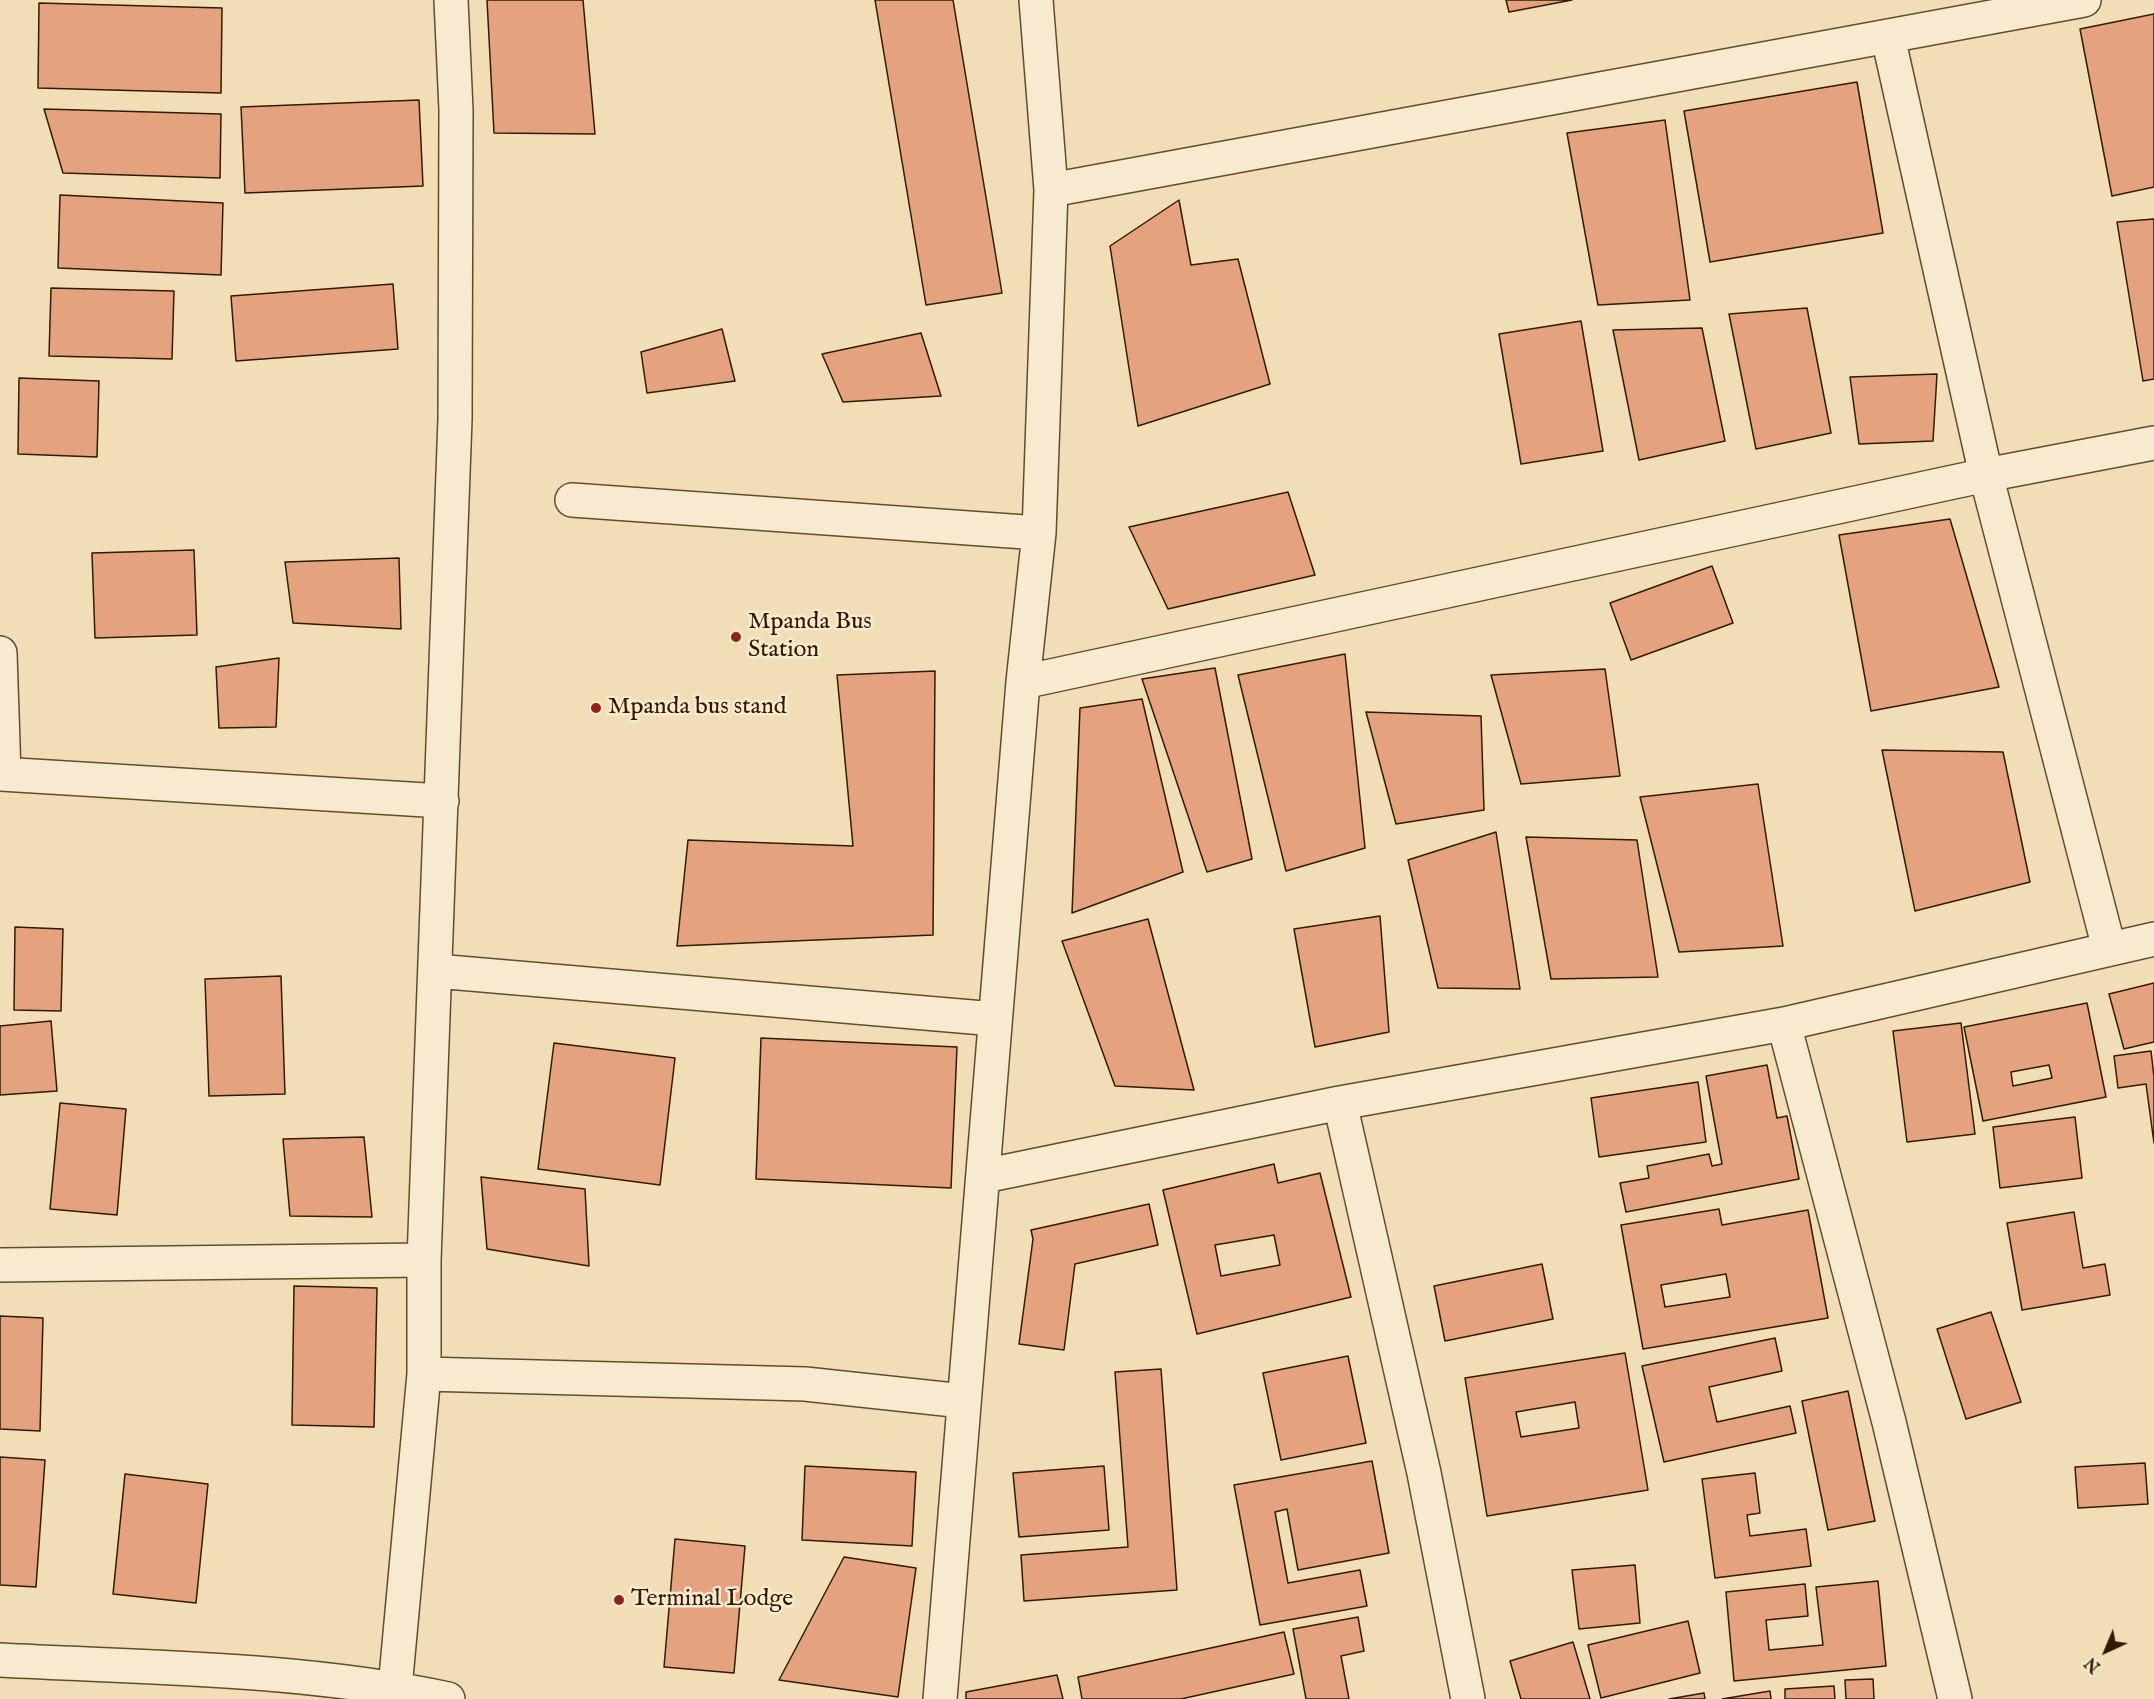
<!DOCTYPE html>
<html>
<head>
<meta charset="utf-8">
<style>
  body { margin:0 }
  #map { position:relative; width:2154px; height:1699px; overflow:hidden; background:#f2deb6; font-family:"IM FELL English",serif }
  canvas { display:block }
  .north { position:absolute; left:2076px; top:1621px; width:60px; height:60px; -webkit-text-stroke:4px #f7ead0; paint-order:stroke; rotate:224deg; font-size:16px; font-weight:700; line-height:24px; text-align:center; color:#311b00 }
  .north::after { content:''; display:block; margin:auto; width:21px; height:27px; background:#311b00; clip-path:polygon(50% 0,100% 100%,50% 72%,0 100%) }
</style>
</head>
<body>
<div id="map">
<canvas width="2154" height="1699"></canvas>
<div class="north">N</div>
</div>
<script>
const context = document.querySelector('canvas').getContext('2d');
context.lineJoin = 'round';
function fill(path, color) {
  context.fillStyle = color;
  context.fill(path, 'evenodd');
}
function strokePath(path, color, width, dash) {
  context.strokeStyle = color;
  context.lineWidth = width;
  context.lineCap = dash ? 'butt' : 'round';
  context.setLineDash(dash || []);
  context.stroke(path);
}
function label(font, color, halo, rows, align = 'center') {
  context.font = font + ' "IM FELL English",serif';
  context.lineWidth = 5;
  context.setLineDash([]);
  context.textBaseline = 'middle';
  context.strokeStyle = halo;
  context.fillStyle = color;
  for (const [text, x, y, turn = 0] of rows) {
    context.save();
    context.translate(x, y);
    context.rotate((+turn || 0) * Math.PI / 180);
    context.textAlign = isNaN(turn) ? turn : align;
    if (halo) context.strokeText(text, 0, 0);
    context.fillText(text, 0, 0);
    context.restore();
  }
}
const building = new Path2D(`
  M487,0H583L595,134L494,133Z
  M875,0H953L1002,293L926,305Z
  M1506,0H1572L1509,12Z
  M39,3L222,8L221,93L38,88Z
  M2154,14V187L2112,196L2080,29Z
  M1857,82L1883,233L1710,262L1684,111Z
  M419,100L423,186L245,193L241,107Z
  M44,109L221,114L220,178L63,173Z
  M1665,120L1690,300L1598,305L1567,133Z
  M60,195L223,203L221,275L58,268Z
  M1179,200L1191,265L1238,259L1270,384L1138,426L1110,246Z
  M2154,219V379L2143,381L2117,222Z
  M393,284L398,349L236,361L231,296Z
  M51,288L174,291L172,359L49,356Z
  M1807,308L1831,433L1756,449L1729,314Z
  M1581,321L1603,451L1521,464L1499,334Z
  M1702,328L1725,441L1639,460L1613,330Z
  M722,329L735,381L647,393L641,352Z
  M921,333L941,396L843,402L822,354Z
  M1937,374L1933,441L1859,444L1850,377Z
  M19,378L99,381L97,457L18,454Z
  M1288,492L1315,575L1168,609L1129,527Z
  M1950,519L1999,687L1871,711L1839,535Z
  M194,550L197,635L95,638L92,553Z
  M399,558L401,629L293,623L285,562Z
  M1712,566L1733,623L1631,660L1610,603Z
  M1345,654L1365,848L1286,871L1238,675Z
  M279,658L276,727L219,728L216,667Z
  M1215,668L1252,859L1207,872L1142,679Z
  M1605,669L1620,776L1521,784L1491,675Z
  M935,671L933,935L677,946L688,840L853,846L837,675Z
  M1142,699L1183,872L1072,913L1080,708Z
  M1366,712L1481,716L1484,810L1396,824Z
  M1882,750L2003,752L2030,882L1915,911Z
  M1758,784L1783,946L1679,952L1640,797Z
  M1496,832L1520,989L1438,988L1408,860Z
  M1526,837L1637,840L1658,977L1551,979Z
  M1380,916L1389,1032L1315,1047L1294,929Z
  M1148,919L1194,1090L1115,1086L1062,941Z
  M15,927L63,929L61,1011L14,1010Z
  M281,976L285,1094L209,1096L205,979Z
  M2154,983V1042L2124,1049L2109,994Z
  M2087,1003L2106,1097L1983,1121L1964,1027ZM2049,1065L2052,1078L2013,1086L2011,1072Z
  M51,1021L57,1091L0,1095V1026Z
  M1961,1023L1975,1134L1907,1142L1893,1031Z
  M761,1038L957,1047L951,1188L756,1179Z
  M554,1043L675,1058L660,1185L538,1169Z
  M2151,1051L2154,1077V1143L2146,1084L2118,1088L2114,1056Z
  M1767,1065L1777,1118L1787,1116L1799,1179L1626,1212L1620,1183L1649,1178L1647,1166L1709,1154L1712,1166L1722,1164L1706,1076Z
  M1698,1082L1706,1142L1599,1157L1591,1098Z
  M60,1103L126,1109L117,1215L50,1209Z
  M2075,1117L2082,1178L2000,1188L1993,1127Z
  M364,1137L372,1217L290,1216L283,1139Z
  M1274,1164L1278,1183L1320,1173L1351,1297L1197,1334L1163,1190ZM1274,1235L1280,1265L1221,1276L1215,1245Z
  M481,1177L585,1189L589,1266L487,1249Z
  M1149,1204L1158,1245L1075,1264L1064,1350L1019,1344L1033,1239L1031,1230Z
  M1719,1209L1722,1225L1808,1210L1828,1318L1643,1349L1621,1225ZM1726,1274L1730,1297L1665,1307L1661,1285Z
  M2074,1212L2083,1268L2105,1264L2110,1295L2022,1310L2007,1223Z
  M1542,1264L1553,1319L1445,1341L1434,1286Z
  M294,1286L377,1288L374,1427L292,1425Z
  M1991,1312L2021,1402L1966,1419L1937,1329Z
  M0,1316L43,1318L40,1431L0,1429Z
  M1775,1338L1782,1371L1709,1387L1717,1422L1790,1406L1796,1433L1664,1462L1642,1366Z
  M1625,1353L1648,1490L1487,1516L1465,1378ZM1575,1402L1579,1428L1521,1437L1516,1412Z
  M1348,1356L1366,1443L1281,1460L1263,1373Z
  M1161,1369L1177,1590L1024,1601L1021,1555L1128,1547L1115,1372Z
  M1848,1391L1875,1521L1828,1530L1802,1401Z
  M0,1457L45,1460L36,1587L0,1585Z
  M1372,1461L1389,1553L1298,1570L1287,1509L1275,1512L1288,1583L1360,1570L1367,1606L1260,1625L1234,1485Z
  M2145,1463L2148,1504L2078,1508L2075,1467Z
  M805,1466L916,1472L912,1546L802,1540Z
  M1104,1466L1109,1530L1019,1537L1013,1473Z
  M1755,1473L1760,1513L1747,1515L1750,1536L1806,1529L1811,1566L1715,1578L1702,1479Z
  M125,1474L208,1484L196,1603L113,1594Z
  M675,1539L745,1546L734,1673L664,1667Z
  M844,1557L916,1568L898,1697L779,1680Z
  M1635,1565L1640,1623L1579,1629L1572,1570Z
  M1878,1581L1886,1666L1734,1681L1726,1592L1805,1584L1808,1616L1766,1620L1769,1650L1823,1645L1816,1587Z
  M1358,1617L1364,1651L1341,1656L1349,1699H1306L1293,1629Z
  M1688,1621L1700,1673L1601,1698L1588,1645Z
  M1284,1632L1294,1674L1181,1699H1082L1078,1677Z
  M1573,1642L1590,1699H1521L1510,1661Z
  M1057,1675L1063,1699H966V1692Z
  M1873,1679L1874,1699H1846L1845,1680Z
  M1834,1686L1835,1699H1785V1689Z
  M1770,1691L1771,1699H1722Z
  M1704,1693L1705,1699H1669Z`);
const minor = new Path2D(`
  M1888,37L1986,475L2109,948
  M1051,190L2084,0
  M572,500L1039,533
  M0,653L4,774
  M1023,682L1986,475L2154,443
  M0,774L442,801
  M436,971L995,1019
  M1784,1024L1889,1422L1955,1699
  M1340,1103L1424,1473L1468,1699
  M984,1176L1340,1103L1784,1024L2154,939
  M0,1265L424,1260
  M424,1374L805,1384L963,1401
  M0,1660C150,1668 301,1668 448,1699
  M395,1688L424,1374V1260L455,419L456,110L451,0
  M940,1699L1023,682L1039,533L1051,190L1036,0`);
const markers = [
  [736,637,6,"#8f2418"],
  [596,708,6,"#8f2418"],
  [619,1600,6,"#8f2418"]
];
const poiNames = [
  ["Mpanda Bus",748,623],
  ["Station",748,651],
  ["Mpanda bus stand",608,708],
  ["Terminal Lodge",631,1600]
];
fill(building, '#e4a37e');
strokePath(building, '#311b00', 1.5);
strokePath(minor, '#614c2e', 36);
strokePath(minor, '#f7ead0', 33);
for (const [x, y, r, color] of markers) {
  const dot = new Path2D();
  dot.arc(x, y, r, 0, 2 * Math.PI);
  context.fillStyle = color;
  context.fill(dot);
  strokePath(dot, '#f7ead0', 2);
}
label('24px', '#311b00', '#f7ead0', poiNames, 'left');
</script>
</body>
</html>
